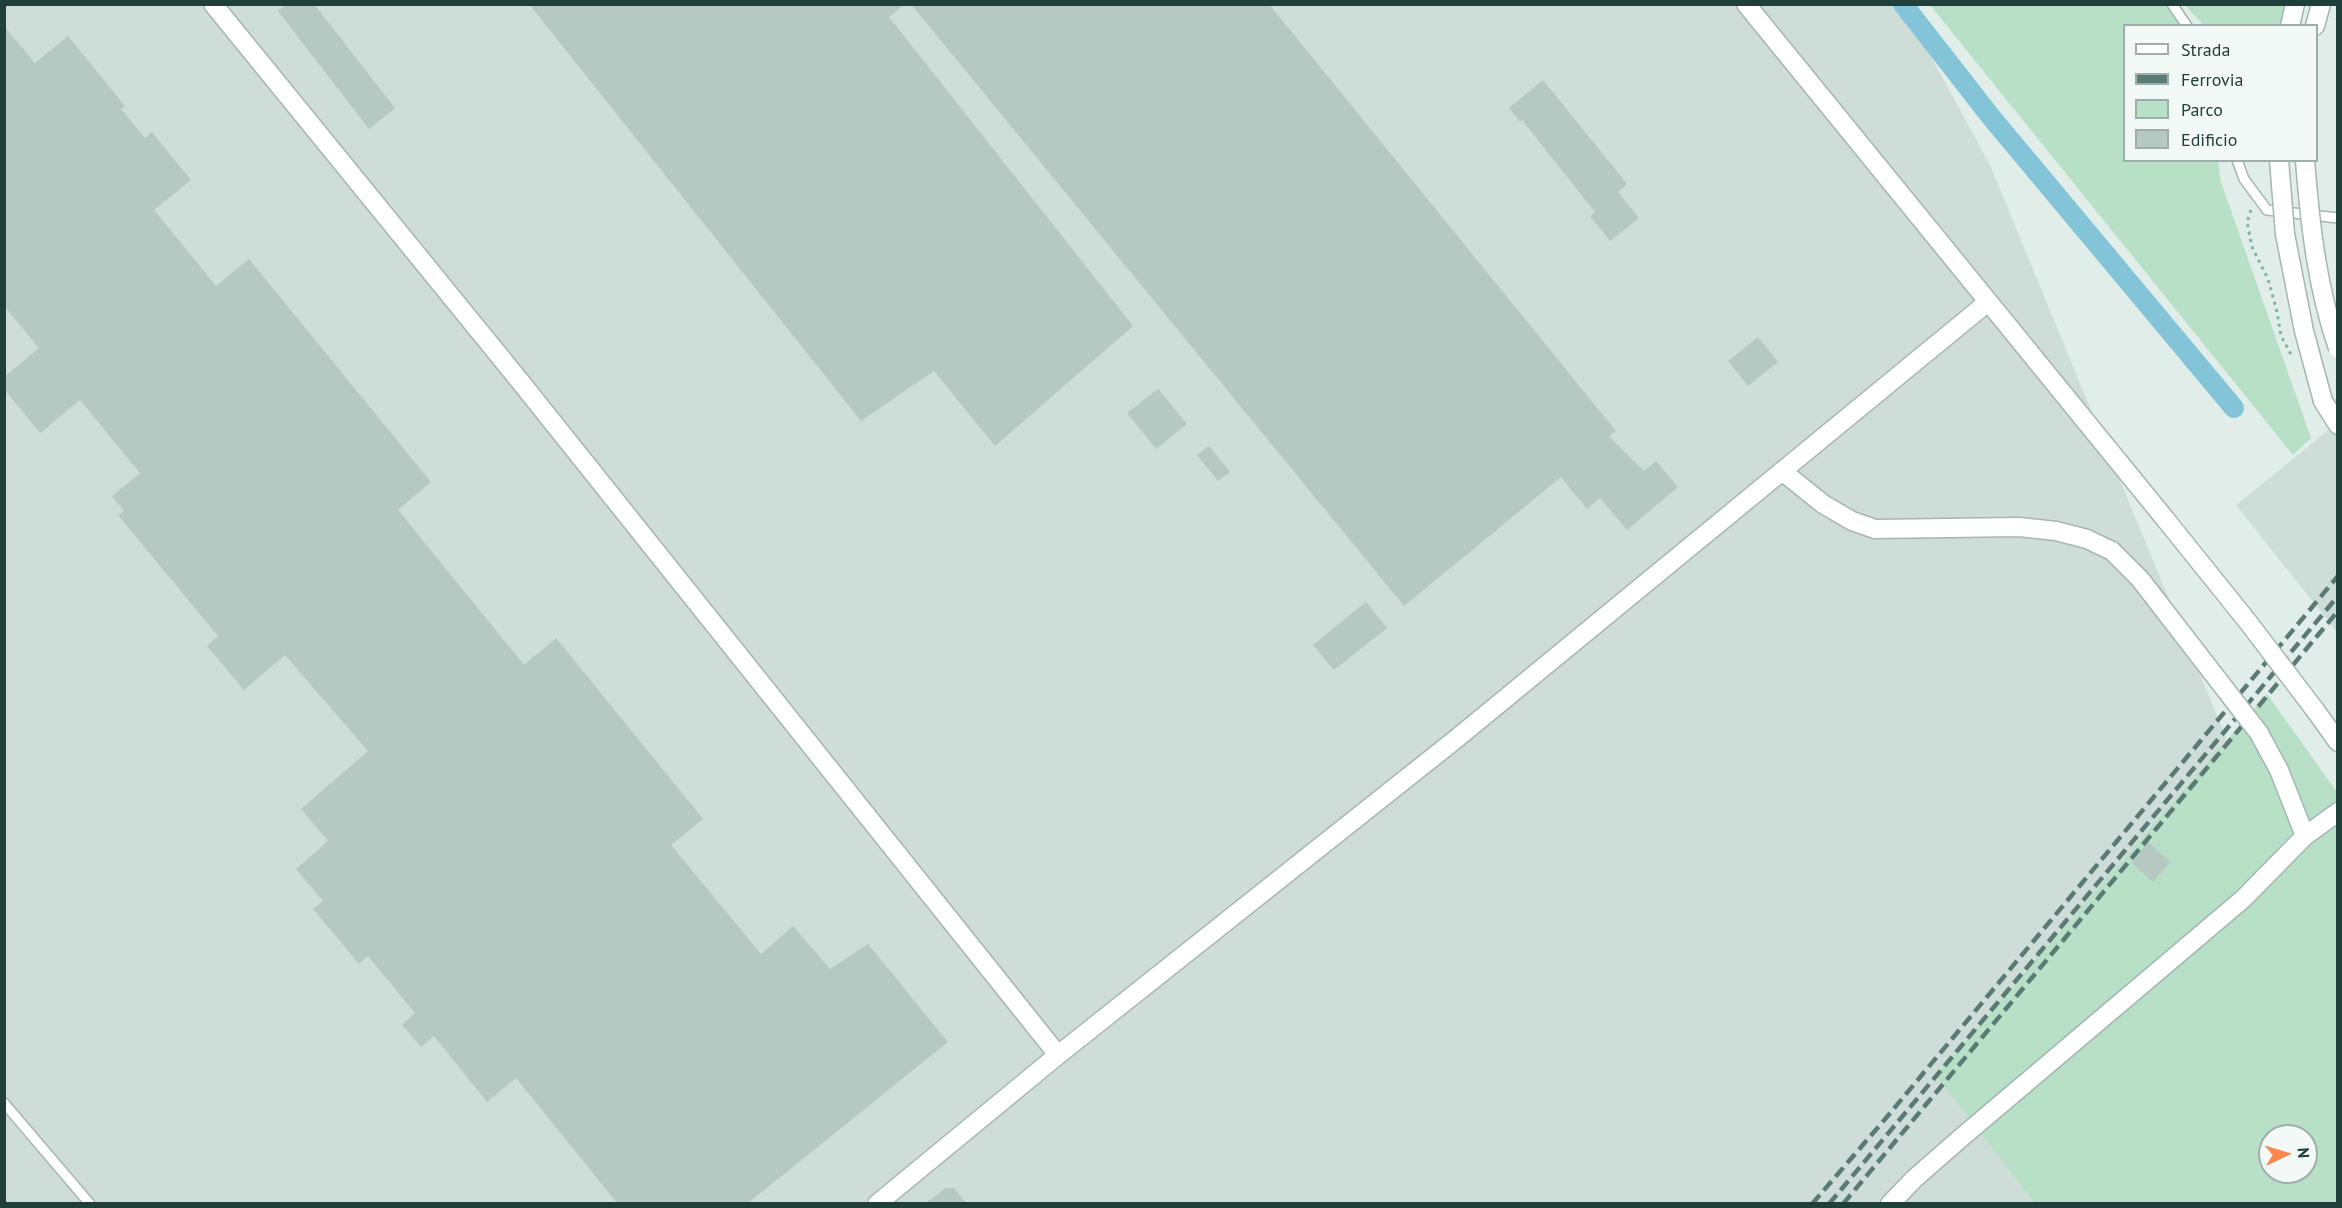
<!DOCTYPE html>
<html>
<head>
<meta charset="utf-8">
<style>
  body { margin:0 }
  #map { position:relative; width:2342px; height:1208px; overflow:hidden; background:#e1ede9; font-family:"PT Sans",sans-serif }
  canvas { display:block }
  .frame { position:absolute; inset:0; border:6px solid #1f403a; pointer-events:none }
  .legend { position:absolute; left:2123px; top:24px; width:195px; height:138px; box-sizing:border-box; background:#f2f9f6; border:2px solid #9eafab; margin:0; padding:8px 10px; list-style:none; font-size:18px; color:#1f403a }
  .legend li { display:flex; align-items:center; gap:12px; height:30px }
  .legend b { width:30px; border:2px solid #9eafab }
  .north { position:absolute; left:2258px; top:1124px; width:60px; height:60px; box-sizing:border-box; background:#f2f9f6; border:2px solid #9eafab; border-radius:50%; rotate:86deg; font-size:16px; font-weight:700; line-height:24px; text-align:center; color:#1f403a }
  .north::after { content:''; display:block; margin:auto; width:21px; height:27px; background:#ff874d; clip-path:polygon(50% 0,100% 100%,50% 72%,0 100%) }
</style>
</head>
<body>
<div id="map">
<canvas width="2342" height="1208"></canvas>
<div class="frame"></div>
<ul class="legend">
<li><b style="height:8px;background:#fff"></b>Strada</li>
<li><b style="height:8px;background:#5a7b75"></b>Ferrovia</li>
<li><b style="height:16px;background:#b8e0c6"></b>Parco</li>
<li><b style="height:16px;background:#b6c8c2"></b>Edificio</li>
</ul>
<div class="north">N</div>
</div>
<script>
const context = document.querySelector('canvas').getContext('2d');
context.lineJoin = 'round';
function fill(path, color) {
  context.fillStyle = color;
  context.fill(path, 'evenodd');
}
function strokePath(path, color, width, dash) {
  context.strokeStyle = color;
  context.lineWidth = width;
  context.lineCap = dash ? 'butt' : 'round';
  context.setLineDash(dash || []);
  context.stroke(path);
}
const built = new Path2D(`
  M5,5H1903L1990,165L2244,781L2059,1203L5,1204Z
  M2337,423V632L2236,505Z`);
const green = new Path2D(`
  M1930,5H2165L2183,25L2124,26V160L2218,161L2221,182L2311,438L2293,455Z
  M2185,5H2184H2284L2280,26L2203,25Z
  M2267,694L2337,792V1203H2035L1936,1075ZM2270,1136H2306V1172H2270Z`);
const canal = new Path2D(`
  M1903,4L1991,117L2234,408`);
const building = new Path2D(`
  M286,4H314L395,108L369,129L278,11Z
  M529,4H905L889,17L1133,326L995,446L934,371L861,421Z
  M911,4H1269L1616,431L1609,436L1644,471L1656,461L1678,487L1627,530L1600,498L1587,509L1561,477L1404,606Z
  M4,26L35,63L68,36L125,106L121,109L145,138L152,132L191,180L154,210L216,286L249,259L431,482L398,510L524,665L556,638L703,819L671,845L761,954L793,926L830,969L868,944L948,1042L748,1203H617L516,1078L487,1102L434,1036L421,1047L402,1025L415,1013L368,956L359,964L313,909L323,901L296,869L328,841L301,809L368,751L285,655L244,690L207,646L218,636L118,515L124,511L112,496L140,473L80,400L40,433L4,389V377L39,348L4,306Z
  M1543,80L1627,184L1618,192L1639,218L1610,241L1590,216L1595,212L1522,120L1520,122L1509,108Z
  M1758,337L1778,362L1748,386L1728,361Z
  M1158,389L1187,424L1156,449L1127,413Z
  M1209,446L1230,472L1218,481L1197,455Z
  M1366,602L1387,628L1334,670L1313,645Z
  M2148,842L2170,862L2153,882L2132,863Z
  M946,1188H954L966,1203H926Z`);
const path = new Path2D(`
  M2251,210L2247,222L2252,247L2268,279L2277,312L2281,336L2292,356`);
const service = new Path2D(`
  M2172,4L2187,26
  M2237,160L2244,179L2267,210L2338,218
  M4,1103L90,1204`);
const minor = new Path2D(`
  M213,4L519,380L1058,1055
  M1746,4L2166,520
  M1782,471L1823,504L1852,521L1875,529L2019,527L2056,531L2087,539L2112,551
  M2315,710L2338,742
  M2267,748L2279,770L2305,836
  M877,1204L1058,1055L1456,739L1988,302
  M1890,1204L1914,1179L1962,1137L2243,899L2305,836L2338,812`);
const tertiary = new Path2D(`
  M2290,26L2295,4
  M2315,26L2321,4
  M2323,401L2338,425`);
const rail = new Path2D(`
  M1812,1204L1886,1118L2338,576
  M1829,1204L2338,596
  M1843,1204L2338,611`);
const minorBridge = new Path2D(`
  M2166,520L2248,622L2315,710
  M2112,551L2140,579L2259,733L2267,748`);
const tertiaryBridge = new Path2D(`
  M2279,160L2285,234L2304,331L2323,401
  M2305,160C2310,224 2317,288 2338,348`);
fill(built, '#cfddd8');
fill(green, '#b8e0c6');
strokePath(canal, '#83c4d8', 20);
fill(building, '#b6c8c2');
strokePath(service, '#a3b6b1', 12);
strokePath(minor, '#a3b6b1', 21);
strokePath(tertiary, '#a3b6b1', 21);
strokePath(path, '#7eb4a7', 3, [3, 4.5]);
strokePath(service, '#fff', 9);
strokePath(minor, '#fff', 18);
strokePath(tertiary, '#fff', 18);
strokePath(rail, '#5a7b75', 4.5, [12, 6]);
strokePath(minorBridge, '#a3b6b1', 21, []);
strokePath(tertiaryBridge, '#a3b6b1', 21, []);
strokePath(minorBridge, '#fff', 18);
strokePath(tertiaryBridge, '#fff', 18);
</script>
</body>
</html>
